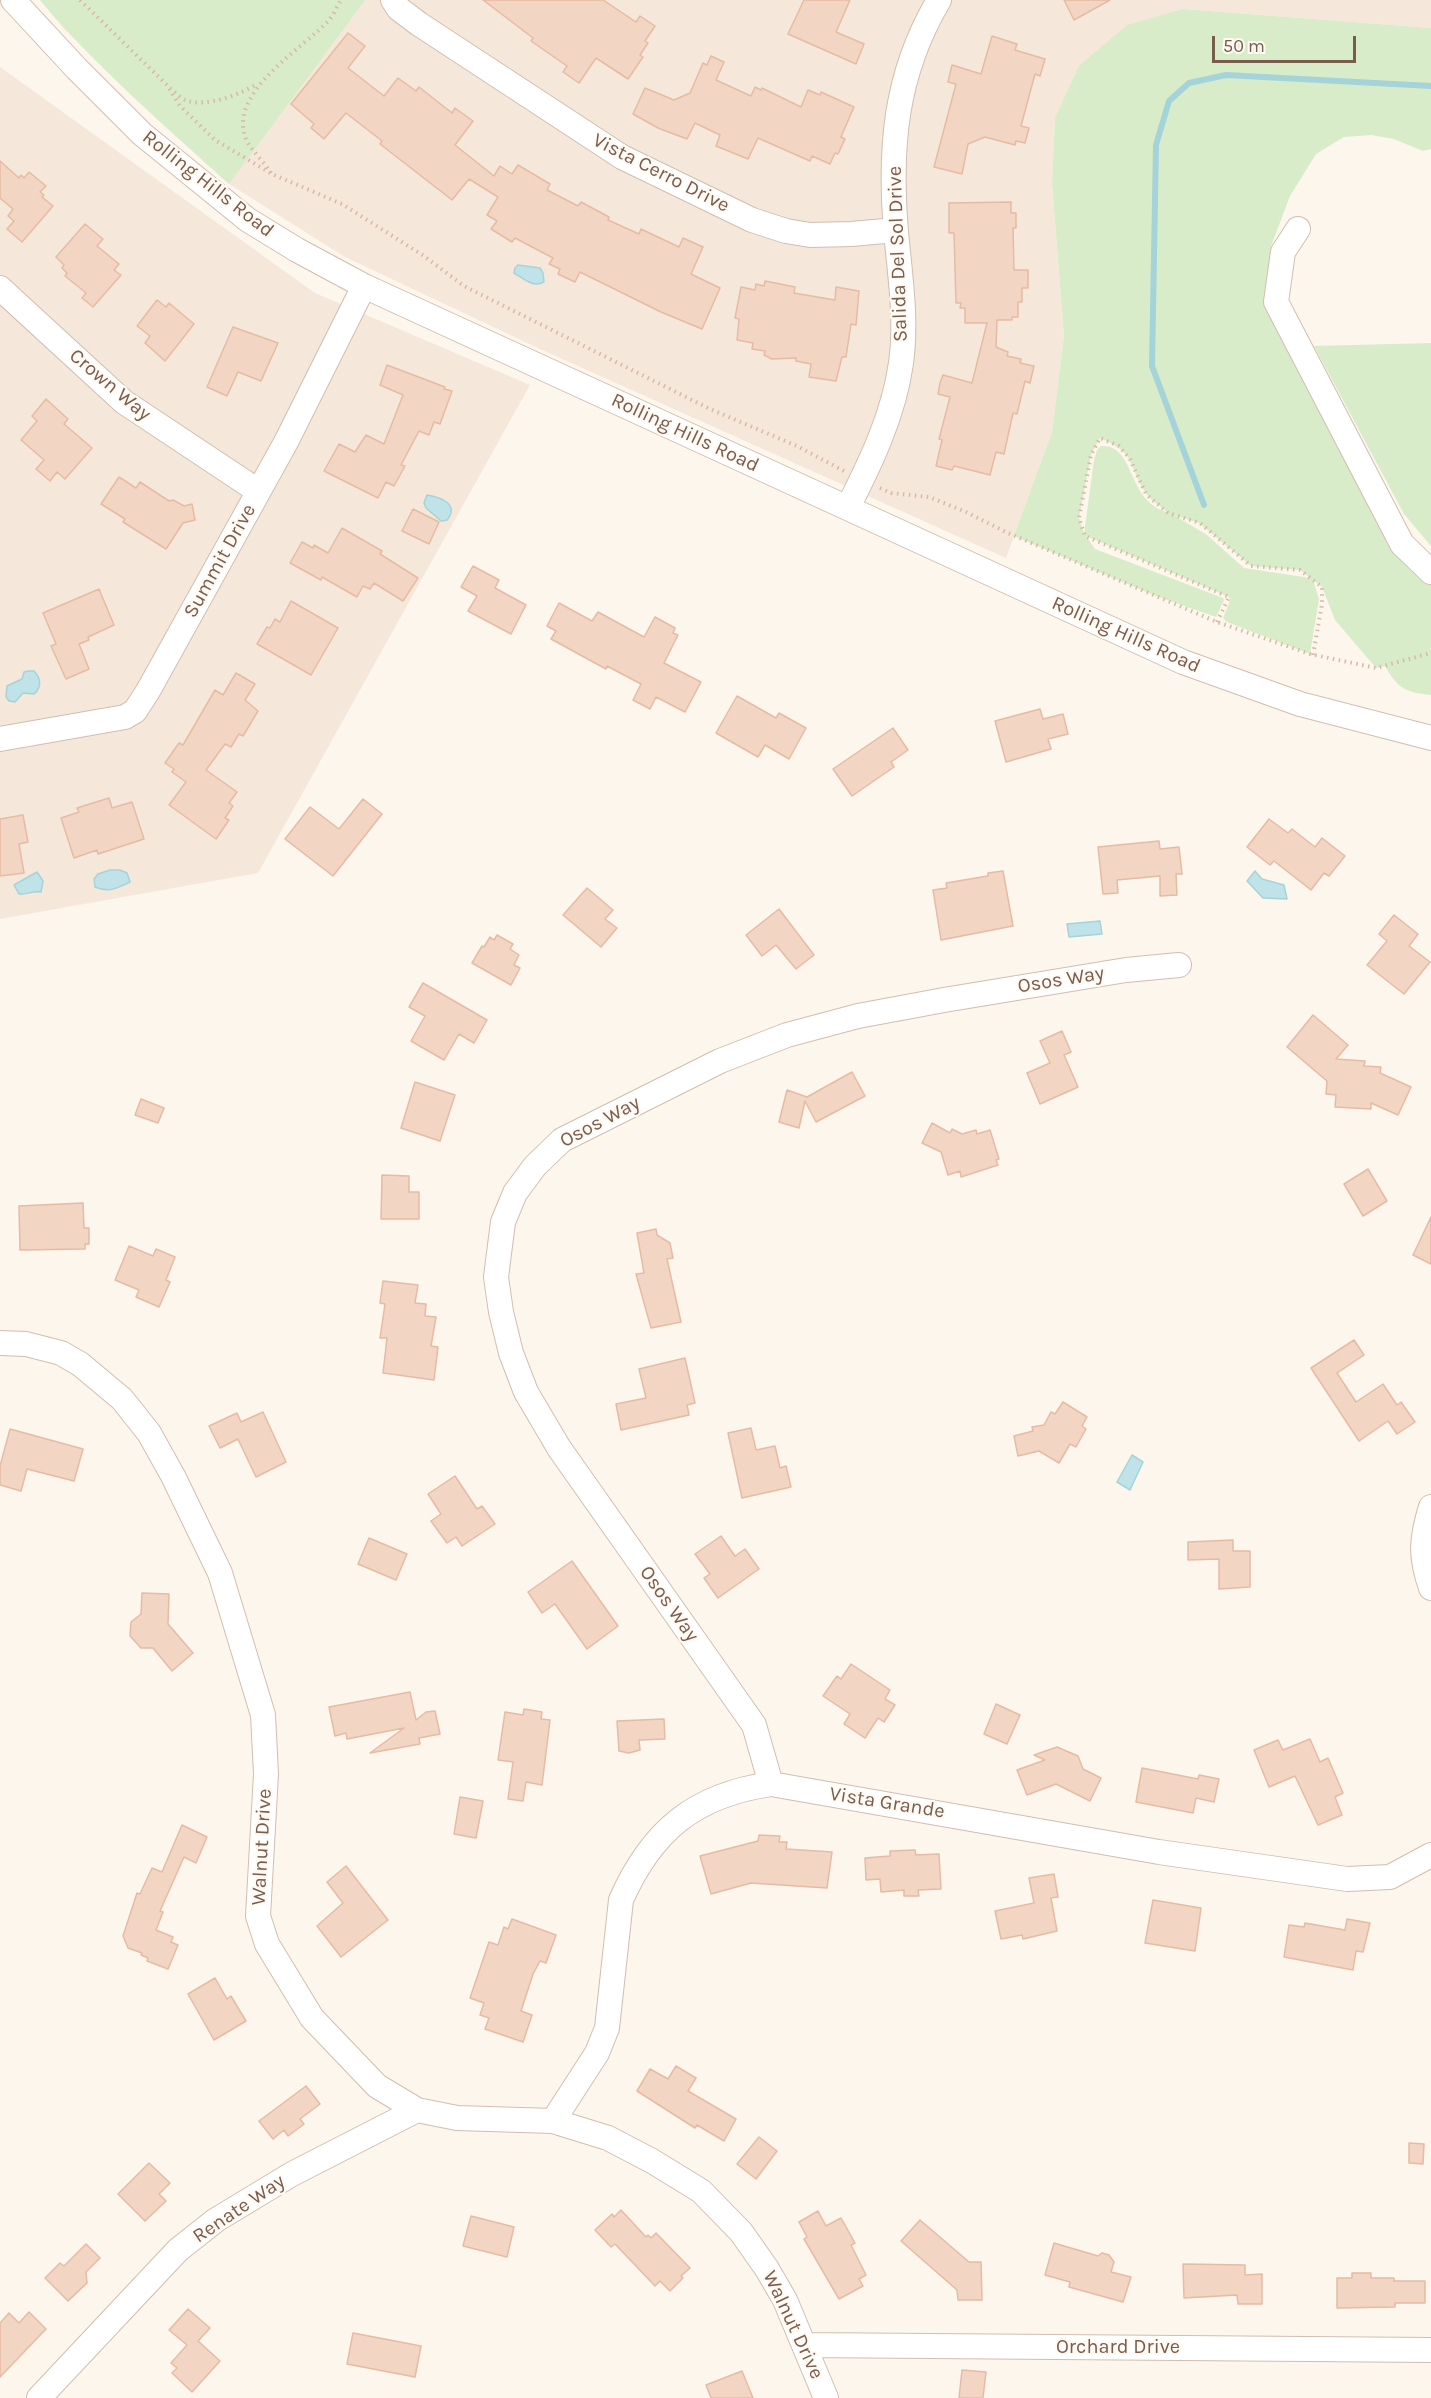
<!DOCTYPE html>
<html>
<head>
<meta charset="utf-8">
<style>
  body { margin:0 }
  #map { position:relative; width:1431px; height:2398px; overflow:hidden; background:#fdf6ec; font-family:Karla,sans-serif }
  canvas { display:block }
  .scale { position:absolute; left:1212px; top:36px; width:144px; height:27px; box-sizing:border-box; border:3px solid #7a5c4d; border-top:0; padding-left:8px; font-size:18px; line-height:21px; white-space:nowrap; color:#7a5c4d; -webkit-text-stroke:4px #fffaf3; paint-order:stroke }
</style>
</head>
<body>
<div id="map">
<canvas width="1431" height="2398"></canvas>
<div class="scale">50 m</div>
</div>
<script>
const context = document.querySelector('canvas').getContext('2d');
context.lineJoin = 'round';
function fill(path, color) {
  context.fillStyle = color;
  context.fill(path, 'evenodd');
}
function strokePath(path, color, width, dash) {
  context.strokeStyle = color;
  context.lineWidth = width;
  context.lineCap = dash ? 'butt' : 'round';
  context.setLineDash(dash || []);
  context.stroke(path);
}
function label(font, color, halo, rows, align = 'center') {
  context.font = font + ' Karla,sans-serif';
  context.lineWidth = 4.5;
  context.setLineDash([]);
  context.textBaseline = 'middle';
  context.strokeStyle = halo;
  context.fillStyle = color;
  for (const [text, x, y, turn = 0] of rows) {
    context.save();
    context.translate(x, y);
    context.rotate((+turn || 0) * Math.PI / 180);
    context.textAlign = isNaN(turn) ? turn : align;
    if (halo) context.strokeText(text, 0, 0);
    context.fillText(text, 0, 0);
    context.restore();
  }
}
const residential = new Path2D(`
  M40,0H1431V28L1183,9L1055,118L1052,184L1064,336L1052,432L1006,558L540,349L345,257L229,184L156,118L64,29Z
  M0,67L315,293L530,385L258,873L0,919Z`);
const green = new Path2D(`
  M40,0H365L229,184C164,125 96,67 40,0Z
  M1183,9L1431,28V149L1423,151L1394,139L1371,135L1344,137L1316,154L1290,196L1271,246V310L1384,536L1431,578V695C1405,692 1398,689 1385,666L1376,668L1335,620L1322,587L1313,580L1319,599L1310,654L1227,622L1223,618L1230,601L1229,597L1086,536L1095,549L1223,598L1224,600L1216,617L1156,596L1014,536L1052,432L1064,336L1052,184L1055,118L1079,66L1127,25ZM1100,438C1137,454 1127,463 1145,492C1150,500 1160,506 1167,512C1126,501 1136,444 1101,446L1097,450L1094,460L1084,534L1079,518L1091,455ZM1174,515L1199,523L1251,566L1300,570L1310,578L1244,568L1207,535Z
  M1431,343V546L1404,514L1314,346Z`);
const water = new Path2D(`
  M518,265L540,268L543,273L544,282C533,288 524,279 514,273L515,268Z
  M427,495C440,497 460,504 447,520L441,521L426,508L424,503Z
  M28,671H34C41,678 42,687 34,694L23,693L15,702L9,701L6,697L7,686L22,679L24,672Z
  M110,870H120L127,873L130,882C118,888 109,893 95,887L94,879L98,874Z
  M1255,871L1262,879L1284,885L1287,899L1263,898L1247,881Z
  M37,872L43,881L41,892C30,891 27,895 19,894L14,885Z
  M1100,921L1102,934L1069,937L1067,924Z
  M1132,1455L1143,1462L1130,1490L1117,1482Z`);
const stream = new Path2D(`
  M1204,505L1152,366L1156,145L1169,101L1189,83L1226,75L1431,86`);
const building = new Path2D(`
  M483,0H603L636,22L640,16L655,26L645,41L648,43L640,55L643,57L628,79L596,58L579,83L563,72L567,66L531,41L533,38Z
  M804,0H850L836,32L864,44L856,64L788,34Z
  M1064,0H1110L1074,20Z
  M348,33L365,46L348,68L384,96L398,78L416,91L419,87L452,113L455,108L473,121L455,145L494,176L500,166L512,174L518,165L550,184L547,190L578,206L581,202L609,217L608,220L639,234L641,229L679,247L683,238L703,247L691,274L720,288L702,329L661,312L580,272L575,282L558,274L560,269L549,264L553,258L515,238L512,242L491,229L497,221L487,215L498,197L469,179L452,200L380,144L382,141L346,113L324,139L311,128L314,124L291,104Z
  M992,36L1017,44L1015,50L1045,59L1040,76L1035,74L1021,126L1029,128L1025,143L1016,141L1015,145L985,137L968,144L962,174L934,167L956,84L948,82L952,65L981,74Z
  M711,56L724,62L716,80L751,96L755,87L761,90L762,88L801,107L808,90L820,95L821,92L854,107L841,137L845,139L838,154L835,153L830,164L812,156L810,161L758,138L748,159L716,146L720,135L695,123L687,139L658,128L633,114L645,88L674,100L690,93L703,63L707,65Z
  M0,161L19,178L21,175L24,178L29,172L46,186L40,192L44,195L42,197L53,206L22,242L7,229L14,221L8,216L13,209L0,198Z
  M1011,202V213H1016V228H1013L1014,270H1028V288H1022V302H1018V317H1012V320H997L996,347L1008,352L1007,356L1021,359L1020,363L1034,366L1030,383L1025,381L1017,414L1013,413L1004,454L996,452L990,475L954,466L952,470L936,466L942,440L939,439L950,397L938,394L940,383L943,375L972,383L987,323H965V308H960L961,303H956L954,233H949V203Z
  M85,224L103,239L97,246L119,264L114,270L121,275L93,307L82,298L86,293L65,276L67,273L62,268L64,265L56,257Z
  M765,281L795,287L794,293L835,300L836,287L859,291L856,325L851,324L846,357H842L836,381L809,377L811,364L796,361V358L772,359L764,355L765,351L752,349L753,343L737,340L739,319L735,318L741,287L755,290L756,284L764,286Z
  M157,300L166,307L169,303L194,324L165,361L145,343L150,336L137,326Z
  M233,327L278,343L261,381L238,372L227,396L207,387Z
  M387,365L445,387L444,389L452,391L440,424L434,422L429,435L419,431L401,465L405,466L394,486L386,482L378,498L324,471L339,444L355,452L366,435L384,444L403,395L380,385Z
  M46,399L68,419L64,424L92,448L65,479L57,472L50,481L36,469L44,460L21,440L37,421L32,416Z
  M119,477L136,488L140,482L169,501L173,500L184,506L192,504L195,520L183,523L166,549L123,522L125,519L101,504Z
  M413,509L439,522L429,544L402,531Z
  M342,528L382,551L380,554L418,578L403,601L374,583L370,589L363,586L357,597L322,577L321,580L290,563L302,542L313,548L314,545L328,553Z
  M473,566L499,580L495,588L526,605L511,634L468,611L477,596L461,587Z
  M99,589L114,625L88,637L89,640L79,644L89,669L66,679L51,646L56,644L43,613Z
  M291,601L338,628L311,675L257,644L267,627L270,628L275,619L280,622Z
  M559,603L592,621L598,612L644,637L655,617L675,628L673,633L678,635L664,663L701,682L685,712L656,697L650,709L633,700L641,684L607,666L606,669L551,639L556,631L547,626Z
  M236,673L255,684L245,700L258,711L243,736L239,734L231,747L225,744L206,770L237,792L229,803L233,806L225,818L229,820L216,839L169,805L186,782L172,772L174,769L165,763L179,743L183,745L215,690L223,695Z
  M737,696L776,718L779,713L806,728L789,759L765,745L758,757L716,733Z
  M1040,709L1043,719L1063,714L1068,734L1048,739L1051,749L1006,762L995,721Z
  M893,728L908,750L891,762L894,767L852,796L833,769Z
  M109,798L112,808L132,802L144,839L98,854L97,850L74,858L61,818L79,812L77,808Z
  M363,799L382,814L333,876L285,839L310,807L339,829Z
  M23,815L28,842L19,844L24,873L0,876V819Z
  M1269,819L1288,833L1292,829L1315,847L1322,838L1345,856L1329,876L1324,873L1311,890L1274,861L1270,865L1247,847Z
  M1159,841L1160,849L1179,847L1182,874H1176L1177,895L1160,896V876L1117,880L1118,893L1103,894L1098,847Z
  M1003,871L1013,926L941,940L933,890L947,888L946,883L988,876V873Z
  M587,888L613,910L605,919L617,928L601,947L563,915Z
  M779,909L814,955L796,969L776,945L762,956L746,935Z
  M1394,915L1418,934L1409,946L1430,962L1404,994L1367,965L1387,941L1379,934Z
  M497,935L513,944L510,949L519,955L514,965L520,968L511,985L472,963L482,946L484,947L490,937L494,940Z
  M423,983L487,1020L474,1043L459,1034L444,1060L411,1041L425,1016L409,1007Z
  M1313,1015L1348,1045L1336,1059L1365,1061L1364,1066L1381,1067L1380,1073L1411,1087L1398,1115L1371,1103V1109L1335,1107L1336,1095L1326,1094L1327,1081L1287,1047Z
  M1062,1031L1071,1052L1064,1055L1078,1087L1040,1104L1027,1073L1050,1063L1040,1041Z
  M852,1072L865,1096L816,1122L805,1101L799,1128L779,1122L787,1090L807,1097Z
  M415,1082L455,1095L440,1141L401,1128Z
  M141,1099L164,1108L158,1123L135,1115Z
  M932,1123L950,1133L952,1129L962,1134L976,1130L977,1134L990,1130L999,1159L996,1160L998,1165L961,1177L960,1171L948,1175L941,1152L922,1143Z
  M1368,1169L1387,1201L1363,1216L1344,1184Z
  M382,1175L409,1176V1192H419V1219H381Z
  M83,1203L84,1228H89V1244H85V1249L20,1250L19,1206Z
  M1431,1217V1264L1413,1255Z
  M656,1229L657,1235L670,1243L673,1258L667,1259L681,1322L651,1328L636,1274L644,1273L637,1233Z
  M129,1246L153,1256L156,1249L175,1257L166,1280L170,1282L159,1307L136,1297L139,1290L115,1280Z
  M383,1281L418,1285L415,1303L426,1304L425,1316L436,1317L431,1346L438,1347L434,1380L383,1373L387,1338H380L385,1304L380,1303Z
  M1354,1340L1364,1355L1337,1373L1356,1402L1383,1384L1397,1405L1401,1402L1415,1422L1397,1434L1388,1421L1359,1441L1311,1368Z
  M685,1358L695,1403L687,1405L689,1415L621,1430L616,1404L646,1398L639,1369Z
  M1063,1402L1087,1417L1082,1426L1086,1429L1076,1447L1070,1444L1059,1463L1039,1451L1018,1456L1014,1436L1033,1431L1032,1427L1044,1425L1051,1412L1055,1414Z
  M263,1412L286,1462L256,1477L238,1439L220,1448L209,1426L237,1413L241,1422Z
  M751,1428L756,1450L775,1446L780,1468L786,1466L791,1487L742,1498L728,1433Z
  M10,1429L83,1449L74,1481L27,1469L21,1491L0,1485V1466Z
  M455,1476L477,1509L482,1506L495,1524L462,1546L456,1537L447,1543L431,1521L441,1514L428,1494Z
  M721,1536L735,1556L745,1549L759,1569L718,1598L704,1578L710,1574L695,1554Z
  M369,1538L407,1554L396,1580L358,1564Z
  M1233,1540V1551H1250V1587L1219,1589V1559L1188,1560V1542Z
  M572,1561L618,1626L587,1649L555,1604L542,1613L528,1592Z
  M142,1593L169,1594L168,1624L193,1653L172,1671L153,1648H141L130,1636L131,1622L141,1614Z
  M851,1664L890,1690L885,1699L895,1705L884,1722L878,1718L865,1738L844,1724L850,1714L823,1696L837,1676L841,1679Z
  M410,1692L416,1720L426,1712L435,1711L440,1734L419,1738L420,1744L370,1753L404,1728L347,1739L346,1733L335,1736L329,1707Z
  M996,1704L1020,1715L1007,1744L984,1734Z
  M524,1709L542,1712L541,1719L550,1720L542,1785L526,1782L523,1801L508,1799L513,1762L498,1760L505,1712L523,1715Z
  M664,1719L665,1739L639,1740L640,1750L629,1753L619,1751L617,1721Z
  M1310,1739L1320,1762L1328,1758L1343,1793L1335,1797L1342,1815L1318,1825L1295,1776L1269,1787L1254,1750L1278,1740L1283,1750Z
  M1057,1747L1078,1756L1083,1769L1101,1778L1090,1801L1056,1784L1027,1795L1017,1770L1045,1760L1034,1755Z
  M1142,1768L1198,1779L1199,1775L1219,1779L1214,1802L1196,1798L1193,1813L1136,1802Z
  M460,1797L483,1801L476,1838L454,1834Z
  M182,1825L207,1837L196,1863L184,1857L160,1911L163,1912L156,1930L173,1937L171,1942L178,1945L168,1969L147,1961L148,1958L141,1955L142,1953L128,1948L123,1936L137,1893L140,1894L152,1868L162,1872Z
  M759,1835L780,1836L779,1842H787L786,1849L832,1852L827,1888L751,1883L711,1894L700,1856L758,1841Z
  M915,1850L916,1855L939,1854L941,1889L918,1890L919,1896H904V1890L881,1892L880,1879L866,1880L865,1858L890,1856V1851Z
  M346,1866L388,1920L341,1957L317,1926L343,1903L327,1882Z
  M1054,1874L1058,1897L1051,1898L1057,1931L1023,1939L1022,1935L1001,1939L995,1911L1034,1903L1029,1878Z
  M1153,1900L1201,1908L1195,1951L1145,1943Z
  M512,1919L556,1935L546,1963L540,1961L533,1974L521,2011L532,2015L523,2042L485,2029L489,2018L480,2015L484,2003L470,1998L489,1942L498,1945L504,1927L508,1929Z
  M1347,1919L1370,1923L1363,1952L1356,1951L1353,1970L1284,1957L1289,1925L1304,1927L1305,1923L1345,1930Z
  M215,1978L227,1999L231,1996L246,2021L214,2040L188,1994Z
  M676,2066L696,2078L688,2091L736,2119L724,2141L697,2125L695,2128L637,2091L650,2069L668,2079Z
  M306,2086L320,2104L300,2119L304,2124L288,2136L284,2130L273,2139L259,2121Z
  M759,2137L777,2151L756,2179L737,2164Z
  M1409,2143L1424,2144L1423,2164L1409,2163Z
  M149,2163L170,2183L159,2194L166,2201L145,2221L118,2194Z
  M621,2210L646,2237L648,2235L651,2238L656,2233L690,2268L681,2276L683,2278L670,2291L660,2281L655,2286L615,2244L611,2247L595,2230L612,2214L614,2217Z
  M818,2211L826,2226L841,2218L855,2243L851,2245L866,2275L859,2279L863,2286L839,2299L804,2239L807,2237L799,2222Z
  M471,2216L514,2227L507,2257L463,2246Z
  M920,2220L969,2262H981L982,2300H958L957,2290L901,2241Z
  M1054,2243L1098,2256L1102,2253L1109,2255L1114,2262L1111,2272L1131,2277L1123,2302L1069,2287L1070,2282L1045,2275Z
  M86,2244L100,2258L86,2272L87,2283L68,2301L45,2278L60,2263L64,2266Z
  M1183,2264L1245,2265V2275L1262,2274V2304H1238L1237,2295L1184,2298Z
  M1352,2273H1371V2278H1394V2281H1425V2303H1395V2307L1337,2308V2278H1352Z
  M188,2309L210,2328L198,2341L220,2361L192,2392L172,2373L177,2368L171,2363L187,2345L169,2330Z
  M29,2312L46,2329L0,2377V2323L9,2313L19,2323Z
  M353,2333L421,2346L415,2377L347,2364Z
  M962,2370L986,2372L983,2398H959Z
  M742,2371L753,2398H711L706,2385Z`);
const path = new Path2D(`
  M80,0L167,85L180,106L215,140L272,174L342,204L424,256L464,286L710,409L797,446L844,471
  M170,88C174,91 180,98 185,100C206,108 239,95 257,84
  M271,173C265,163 250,149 246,139C227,92 303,49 329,20C334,14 337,6 341,0
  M880,488L891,493L929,497L966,512L1008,533L1217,622L1310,654L1376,668L1431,653
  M1217,622L1229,597L1085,536L1079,518L1091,455L1100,438L1119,446L1130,459L1146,494L1168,513L1200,523L1251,566L1300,570L1322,587V604L1313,655`);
const minor = new Path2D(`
  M13,0L77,69L142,134L248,220L297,250L364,286L1183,662L1300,704L1431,738
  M393,0L399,9L419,24L622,157L752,220L786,231L810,235L851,234L896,230
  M1298,229L1283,252L1276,302L1402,544L1431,572
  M0,288L124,402L258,491
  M848,507C871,462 894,414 901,363C907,320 900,275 896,232C889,148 895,74 939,0
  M0,739L125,717L135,711L148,691L286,442L364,286
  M0,1343L26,1344L61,1353L80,1364L122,1399L149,1433L173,1476L220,1573L263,1715L266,1774L258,1916L267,1944L312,2018L377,2086L417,2110L457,2118L553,2121L608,2138L652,2161L701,2191L741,2232L767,2269L785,2300L826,2398
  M1431,1507C1421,1539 1420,1557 1431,1588
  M771,1784L754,1725L559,1448L526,1392L511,1353L501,1312L496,1277L503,1222L515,1193L535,1166L562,1140L720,1061L787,1035L858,1016L944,1000L1126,970L1179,965
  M553,2121L597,2053L607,2028L621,1900C652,1830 695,1795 771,1784L1159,1852L1347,1879L1390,1877L1431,1855
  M805,2345L1431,2350
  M39,2398L178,2250L216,2220L292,2174L417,2110`);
const streetNames = [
  ["Vista Cerro Drive",661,173,27],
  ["Rolling Hills Road",208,184,38],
  ["Salida Del Sol Drive",898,254,-92],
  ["Crown Way",110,385,40],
  ["Rolling Hills Road",685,433,25],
  ["Summit Drive",220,561,-61],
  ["Rolling Hills Road",1126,635,24],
  ["Osos Way",1061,980,-9],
  ["Osos Way",600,1122,-28],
  ["Osos Way",669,1604,55],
  ["Vista Grande",887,1803,9],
  ["Walnut Drive",262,1847,-87],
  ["Renate Way",239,2209,-34],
  ["Walnut Drive",793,2325,65],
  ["Orchard Drive",1118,2347]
];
fill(residential, '#f5e8da');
fill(green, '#d8ecc9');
fill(water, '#bfe3e8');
strokePath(water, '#a5d3da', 1.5);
strokePath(stream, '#a5d3da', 6);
fill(building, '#f3d5c3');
strokePath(building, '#e6bba3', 1.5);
strokePath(minor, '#d1beb0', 26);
strokePath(path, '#d9b8a5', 4, [1.5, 4.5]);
strokePath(minor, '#fff', 24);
label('20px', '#7a5c4d', '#fffaf3', streetNames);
</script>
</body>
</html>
